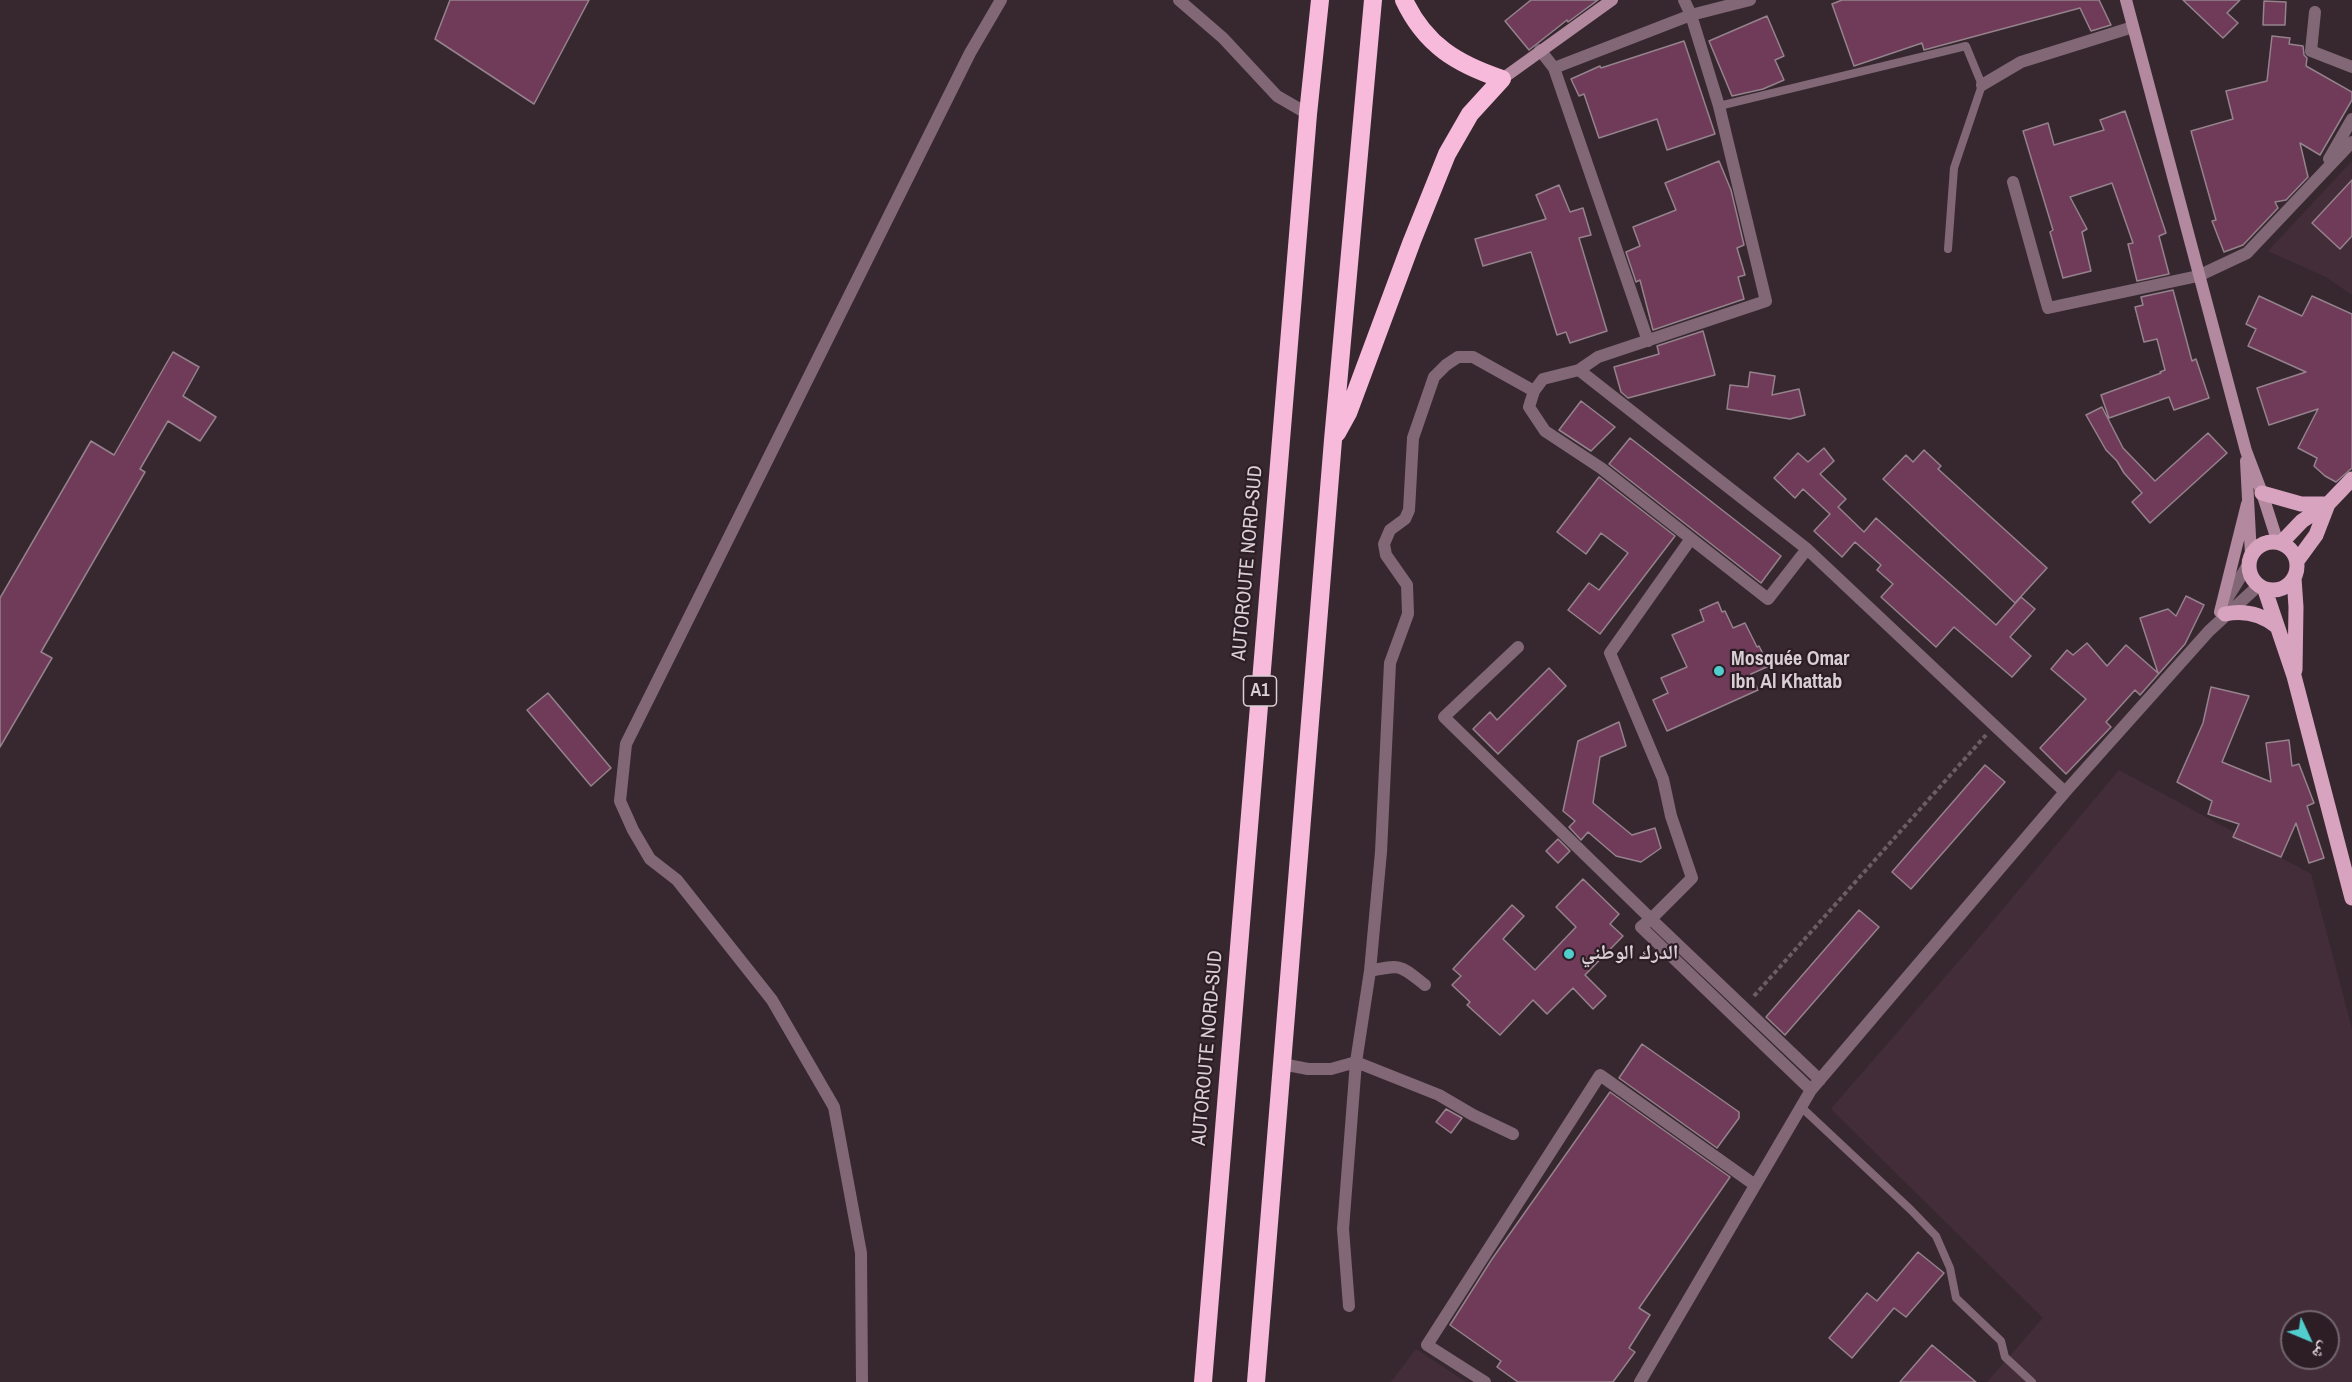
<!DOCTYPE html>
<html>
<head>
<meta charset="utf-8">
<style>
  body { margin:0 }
  #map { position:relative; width:2352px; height:1382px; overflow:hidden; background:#372830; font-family:"Archivo Narrow","Noto Naskh Arabic",sans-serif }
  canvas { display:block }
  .north { position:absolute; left:2280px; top:1310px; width:60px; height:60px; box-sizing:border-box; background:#2d1e26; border:2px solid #72656c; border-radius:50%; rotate:134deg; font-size:16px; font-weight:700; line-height:24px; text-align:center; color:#d9cfd4 }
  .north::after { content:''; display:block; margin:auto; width:21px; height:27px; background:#52cdcd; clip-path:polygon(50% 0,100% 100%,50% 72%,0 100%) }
</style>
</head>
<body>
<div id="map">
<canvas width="2352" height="1382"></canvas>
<div class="north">ش</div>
</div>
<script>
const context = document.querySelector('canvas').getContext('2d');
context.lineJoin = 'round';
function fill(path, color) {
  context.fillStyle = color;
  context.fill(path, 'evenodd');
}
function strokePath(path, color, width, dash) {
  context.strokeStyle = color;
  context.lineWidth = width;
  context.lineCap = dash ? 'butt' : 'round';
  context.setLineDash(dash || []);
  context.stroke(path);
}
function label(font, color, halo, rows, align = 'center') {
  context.font = font + ' "Archivo Narrow","Noto Naskh Arabic",sans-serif';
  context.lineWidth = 4.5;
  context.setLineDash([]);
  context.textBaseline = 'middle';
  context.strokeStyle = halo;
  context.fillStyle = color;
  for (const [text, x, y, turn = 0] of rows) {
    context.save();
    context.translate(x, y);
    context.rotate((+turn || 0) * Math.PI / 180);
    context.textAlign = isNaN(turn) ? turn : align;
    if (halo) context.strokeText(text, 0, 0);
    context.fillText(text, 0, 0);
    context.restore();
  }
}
const built = new Path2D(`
  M2352,161V295L2326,277L2268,251Z
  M2119,770L2311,874L2352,1029V1382H1987L2043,1318L1831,1109L1971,947ZM2292,1322H2328V1358H2292Z
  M1416,1349L1466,1382H1391Z`);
const building = new Path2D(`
  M450,0H589L534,104L435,39Z
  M1531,0H1598L1568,22L1567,20L1529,50L1505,21Z
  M1842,0H2099L2111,25L2091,31L2080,8L1924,50L1922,43L1854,66L1832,4Z
  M2183,0H2240L2227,13L2238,23L2223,38Z
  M2264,1L2286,2L2285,25H2263Z
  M1767,16L1784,56L1775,60L1784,80L1763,89L1732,96L1709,41Z
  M2272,36L2290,38L2289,44L2303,46L2304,55L2307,58L2306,66L2352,92V100L2320,155L2300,143L2308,177L2286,200L2275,202L2278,208L2243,245L2224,252L2212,221L2216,220L2191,131L2233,119L2226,91L2267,81Z
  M1684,41L1715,134L1667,150L1657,119L1599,138L1584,94L1579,96L1571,79L1600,66L1601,68Z
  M2125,111L2166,233L2159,236L2169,274L2137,281L2128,244L2133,243L2112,183L2070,197L2087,229L2082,232L2091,271L2063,278L2050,232L2053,230L2023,131L2048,123L2054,145L2104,130L2100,120Z
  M1719,161L1731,190L1744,245L1737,248L1745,275L1738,277L1744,299L1653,330L1640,280L1636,282L1626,252L1640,246L1633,227L1676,210L1665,183Z
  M2352,180V236L2340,249L2312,223Z
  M1559,185L1570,212L1583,208L1591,235L1579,238L1607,331L1570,343L1566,332L1557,335L1531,252L1483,266L1475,239L1546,219L1536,195Z
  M2173,290L2192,361L2196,359L2209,398L2174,410L2169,397L2109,418L2101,395L2161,373L2160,372L2165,370L2157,339L2144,342L2135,307L2143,305L2141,297Z
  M2259,296L2302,316L2312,296L2352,314V468L2336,482L2325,476L2314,466L2317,458L2298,448L2318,409L2269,425L2257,388L2306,372L2248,346L2256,329L2246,324Z
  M1703,331L1715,375L1628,398L1621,392L1614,367L1659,354L1657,346Z
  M173,352L199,367L183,396L216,417L200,441L168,421L140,469L145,472L41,652L52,658L0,747V598L91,441L114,455Z
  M1750,372L1775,376L1772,395L1799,389L1805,415L1790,419L1727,409L1730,385L1748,387Z
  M1581,401L1615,427L1591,451L1559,430Z
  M2102,407L2123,448L2155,481L2208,433L2227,453L2150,523L2132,502L2142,493L2124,473L2117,461L2106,450L2086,415Z
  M1630,438L1781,556L1761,583L1609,464Z
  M1824,448L1834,461L1820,474L1846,499L1838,507L1864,532L1876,518L1996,625L2021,597L2035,609L2010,637L2031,656L2012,677L1954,627L1936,647L1881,597L1893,584L1877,570L1881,565L1855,542L1842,557L1814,531L1830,514L1803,489L1795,498L1774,478L1798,453L1808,462Z
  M1924,450L1941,466L1938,469L2047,568L2015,603L1883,479L1906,455L1913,462Z
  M1599,477L1675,536L1600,634L1568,610L1589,583L1599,590L1628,553L1601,533L1586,554L1557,532Z
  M2186,596L2204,605L2185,644L2140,695L2135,690L2106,722L2111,727L2066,774L2040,748L2086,699L2051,669L2067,650L2073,655L2087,643L2107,666L2126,645L2158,673L2140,618L2168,609L2176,616Z
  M1718,602L1722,612L1725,611L1733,628L1745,623L1757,647L1759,646L1769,666L1751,674L1758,690L1667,731L1653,700L1668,693L1661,678L1687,667L1672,635L1704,621L1700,610Z
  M1549,668L1566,686L1498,754L1473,729L1490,712L1497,720Z
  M2211,687L2249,696L2222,762L2271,782L2266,743L2289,740L2292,766L2299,764L2314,803L2307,806L2324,858L2309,863L2296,823L2281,857L2233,837L2239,824L2208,814L2212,801L2177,782L2203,723Z
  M548,693L611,768L591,786L527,710Z
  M1619,722L1626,746L1600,757L1593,803L1632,835L1655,828L1661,848L1641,862L1616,856L1588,832L1581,840L1569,827L1575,821L1563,811L1578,741Z
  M1985,765L2005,782L1911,889L1892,872Z
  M1558,839L1570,851L1558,863L1546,851Z
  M1583,879L1619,914L1610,924L1623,936L1585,975L1606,996L1593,1009L1573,988L1547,1014L1533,1000L1500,1035L1467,1005L1470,1002L1452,985L1461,976L1453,969L1512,905L1524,916L1503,939L1535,970L1576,927L1556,907Z
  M1859,910L1879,927L1785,1035L1766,1017Z
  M1642,1044L1739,1112V1118L1717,1148L1619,1078Z
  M1610,1092L1730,1177L1639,1308L1650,1315L1629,1348L1635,1352L1613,1382H1518L1497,1367L1501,1361L1450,1325L1492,1259Z
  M1446,1109L1462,1118L1451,1133L1436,1122Z
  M1918,1252L1944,1273L1906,1317L1894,1308L1852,1358L1829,1338L1867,1293L1877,1301Z
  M1932,1345L1976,1382H1900Z`);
const path = new Path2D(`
  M1754,996L1986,735`);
const lane = new Path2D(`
  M1719,106L1966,46L1982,85L1954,168L1948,249
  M1800,1106L1911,1210L1936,1236L1950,1268L1956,1298L2001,1341L2005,1357L2032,1382`);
const street = new Path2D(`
  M1179,0L1223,38L1277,96L1308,114
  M1684,0L1691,15L1719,106L1766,301L1598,357L1579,370L1807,549L2065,792
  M2315,12L2311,51L2352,67
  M1540,50L1554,68L1691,15L1750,0
  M1554,68L1648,341
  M1982,85L2021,62L2133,27
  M2329,159L2352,119
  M2013,182L2048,308L2198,276L2247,253L2352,142
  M1579,370L1543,379L1534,391L1529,407L1545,431L1601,468L1768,599L1807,549
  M1690,540L1610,653L1663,779L1671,816L1692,878L1651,919L1641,927L1811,1090
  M2223,605L2248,565
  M1518,647L1444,717L1651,919L1820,1080
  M1370,971C1402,964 1400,965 1425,985
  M1282,1064L1308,1069H1331L1356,1062L1439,1095L1473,1115L1513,1134
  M1349,1306L1343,1229L1356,1062L1370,971L1381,852L1390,663L1408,614L1407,585L1386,555L1384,544L1390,530L1405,519L1409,510L1413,438L1434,377L1446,365L1458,357H1473L1534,391
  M862,1382L861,1253L834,1107L772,1000L677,880L650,859L633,830L620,801L626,744L970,53L1001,0
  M1485,1382L1427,1345L1600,1075L1755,1185
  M1640,1382L1811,1090L2065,792L2209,631L2258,586`);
const secondary = new Path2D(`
  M2126,0L2246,451L2262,493L2278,543
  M1502,79L1612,0
  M2246,461L2251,555
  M2220,612L2247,504`);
const primary = new Path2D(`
  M2262,493L2301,504H2325
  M2249 566a24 24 0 1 1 48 0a24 24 0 1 1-48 0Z
  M2281,543L2302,521L2328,504L2352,479
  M2297,561L2316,535L2328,504
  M2294,578L2296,607L2295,670
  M2265,590L2294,676L2352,898
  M2225,614C2245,610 2261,614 2276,626`);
const highway = new Path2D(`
  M1337,433L1348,413L1412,241L1447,154L1470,114L1502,79C1457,64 1425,45 1404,0
  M1203,1382L1308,114L1320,0
  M1256,1382L1333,440L1373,0`);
const markers = [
  [1719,671,6,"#52cdcd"],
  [1569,954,6,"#52cdcd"]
];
const shields = [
  [1260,691,33]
];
const shieldNames = [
  ["A1",1260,691]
];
const streetNames = [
  ["AUTOROUTE NORD-SUD",1248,563,-85],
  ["AUTOROUTE NORD-SUD",1208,1048,-85]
];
const poiNames = [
  ["Mosquée Omar",1731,660],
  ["Ibn Al Khattab",1731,683],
  ["الدرك الوطني",1581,954]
];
fill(built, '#432d39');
fill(building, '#6f3b59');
strokePath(building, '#95828c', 1.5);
strokePath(path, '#6a5d64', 4, [4.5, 3]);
strokePath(lane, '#826876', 8);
strokePath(street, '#826876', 12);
strokePath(secondary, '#b2899f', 12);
strokePath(primary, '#d7a3bf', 15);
strokePath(highway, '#f8badb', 18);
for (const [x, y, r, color] of markers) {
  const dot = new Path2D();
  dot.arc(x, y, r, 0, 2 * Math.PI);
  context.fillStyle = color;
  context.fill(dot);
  strokePath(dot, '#2d1e26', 2);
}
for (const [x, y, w] of shields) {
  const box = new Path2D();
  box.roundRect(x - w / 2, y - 15, w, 30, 4.5);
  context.fillStyle = '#2d1e26';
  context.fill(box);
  strokePath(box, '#d9cfd4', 1.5);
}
label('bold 18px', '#d9cfd4', null, shieldNames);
label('20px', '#d9cfd4', '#2d1e26', streetNames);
label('bold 20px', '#d9cfd4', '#2d1e26', poiNames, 'left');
</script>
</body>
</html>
